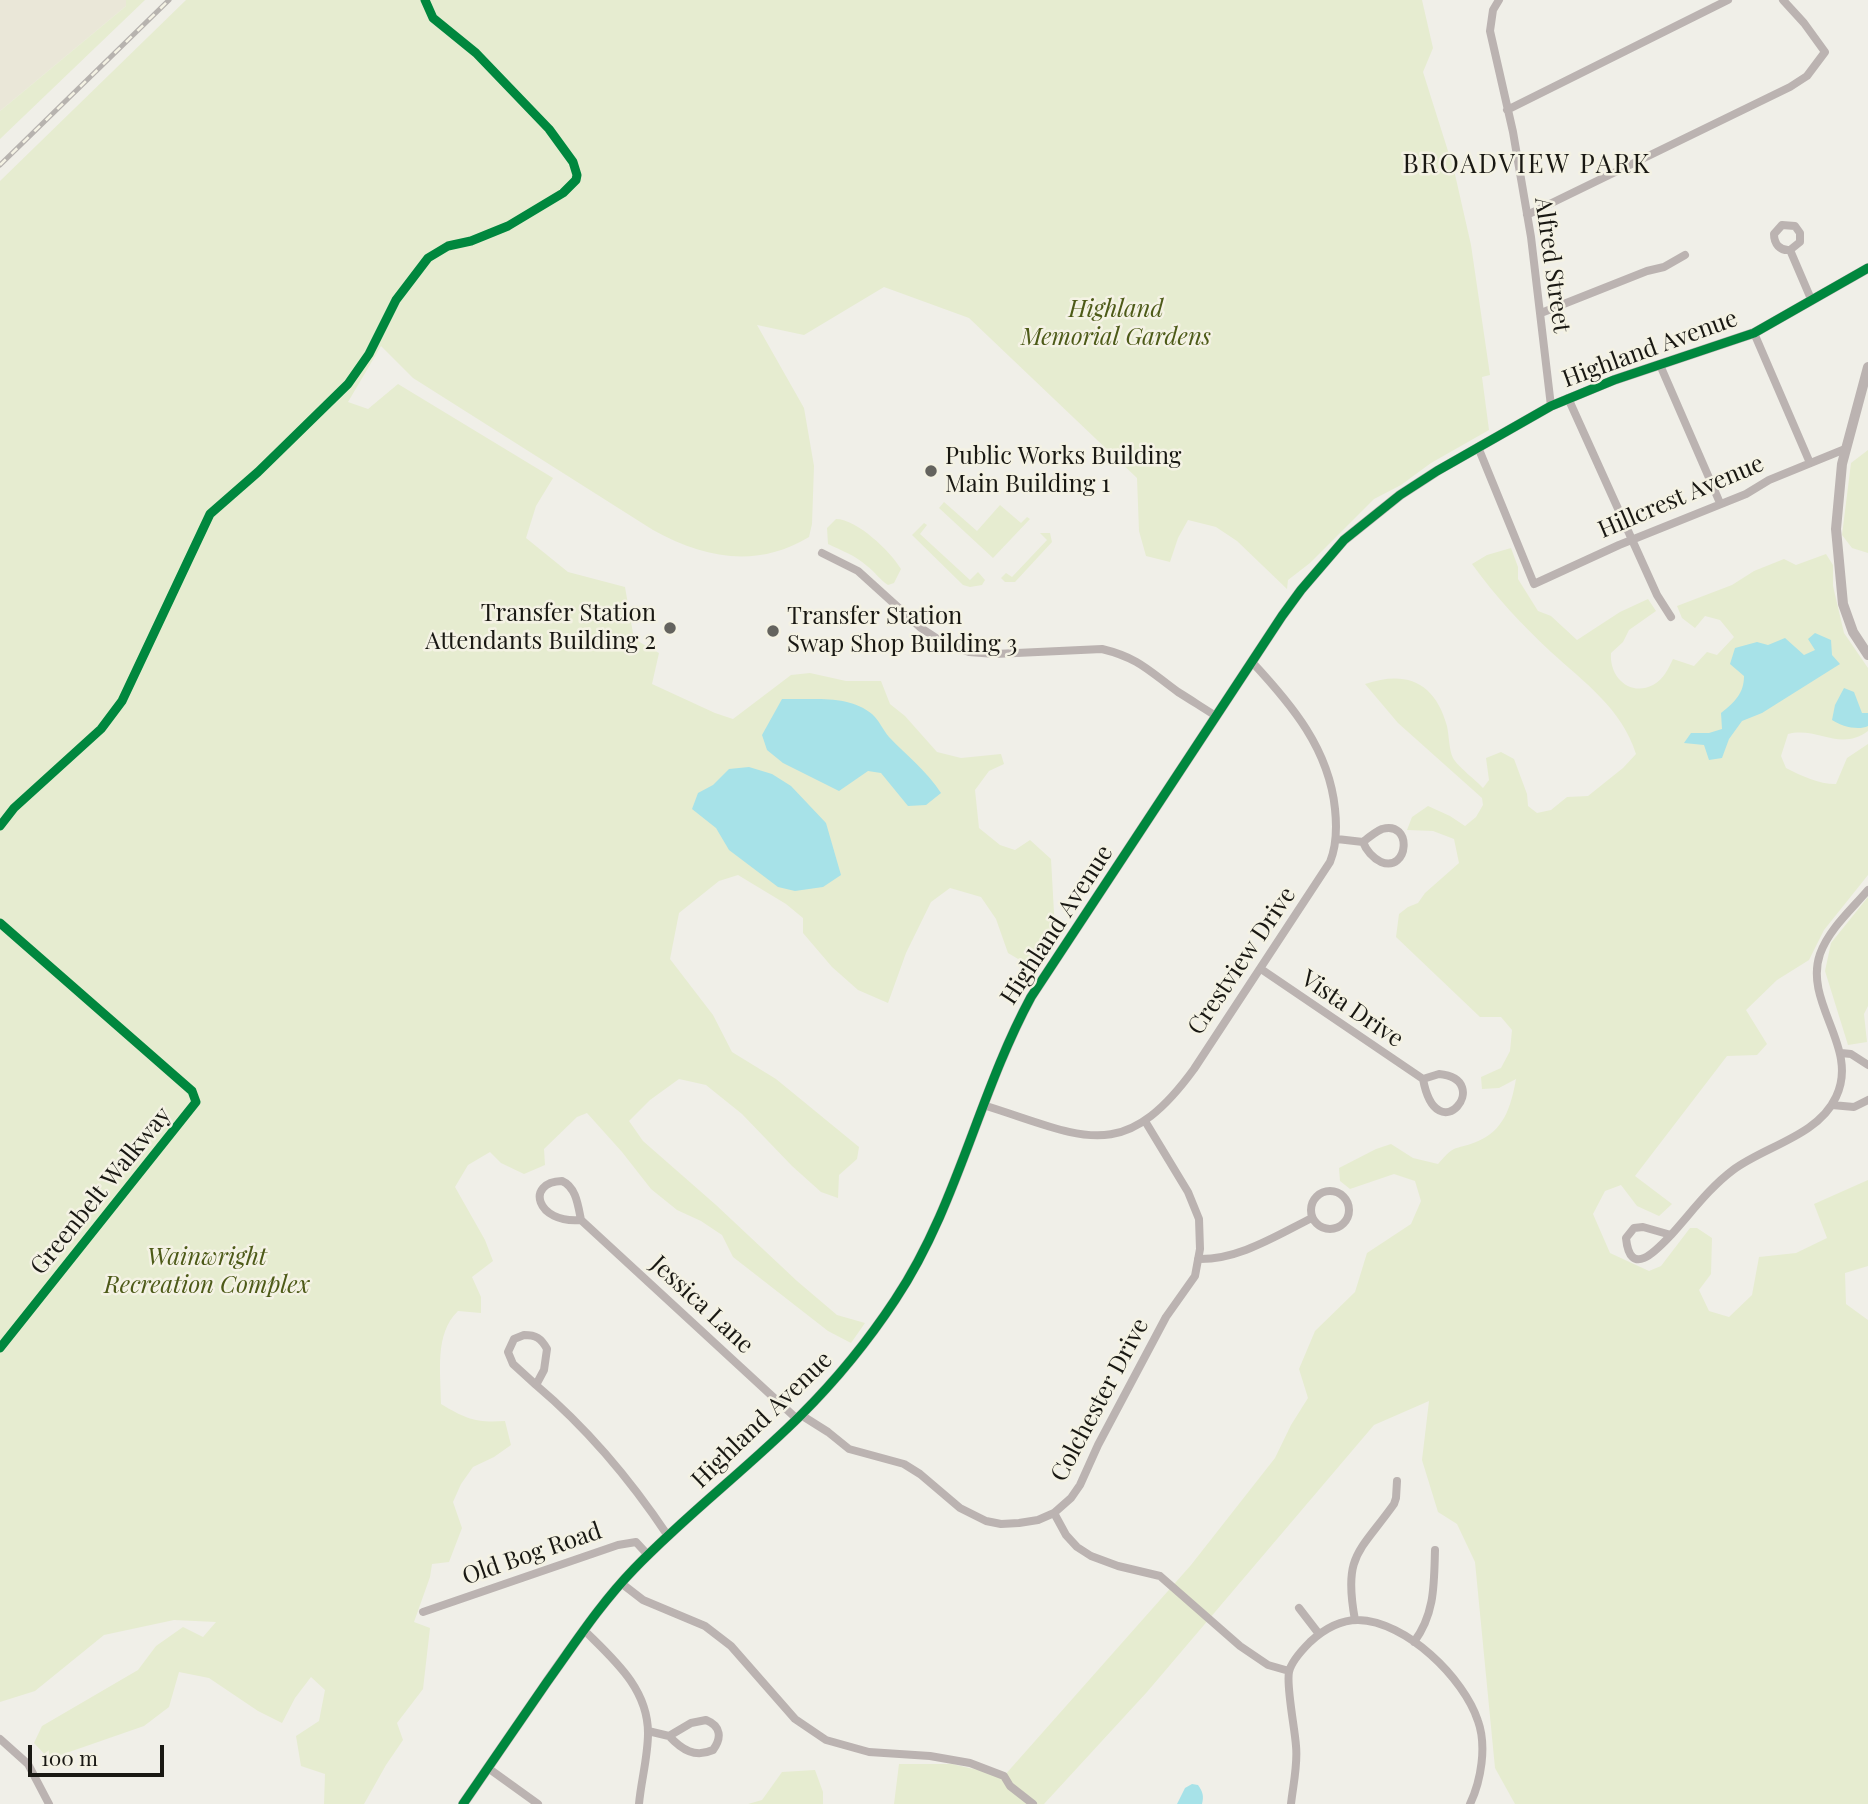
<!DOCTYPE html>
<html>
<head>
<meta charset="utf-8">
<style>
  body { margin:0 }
  #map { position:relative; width:1868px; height:1804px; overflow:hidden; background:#f0efe8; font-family:"Playfair Display",serif }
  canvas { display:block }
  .scale { position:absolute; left:28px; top:1745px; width:136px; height:32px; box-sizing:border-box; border:4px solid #191813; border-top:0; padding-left:9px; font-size:21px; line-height:24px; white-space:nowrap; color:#191813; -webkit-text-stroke:5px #f4f2e4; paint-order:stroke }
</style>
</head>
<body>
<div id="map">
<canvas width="1868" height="1804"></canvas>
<div class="scale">100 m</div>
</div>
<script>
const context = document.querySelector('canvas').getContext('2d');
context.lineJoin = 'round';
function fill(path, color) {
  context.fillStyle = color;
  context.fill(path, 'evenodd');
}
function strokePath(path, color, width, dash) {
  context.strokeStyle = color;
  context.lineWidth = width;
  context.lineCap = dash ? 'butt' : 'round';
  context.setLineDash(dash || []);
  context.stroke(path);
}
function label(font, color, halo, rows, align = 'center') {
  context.font = font + ' "Playfair Display",serif';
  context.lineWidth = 5;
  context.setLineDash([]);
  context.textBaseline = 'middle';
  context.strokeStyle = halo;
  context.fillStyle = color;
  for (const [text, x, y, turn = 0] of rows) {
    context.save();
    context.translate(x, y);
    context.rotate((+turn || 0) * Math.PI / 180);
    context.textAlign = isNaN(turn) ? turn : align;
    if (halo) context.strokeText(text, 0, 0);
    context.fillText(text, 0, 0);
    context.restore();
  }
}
const built = new Path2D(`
  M0,0H126V6L0,111Z`);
const green = new Path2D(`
  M126,0H145L0,139V111L126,6Z
  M186,0H1422L1433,48L1423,72L1454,170L1471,245L1490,375L1482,377L1489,430L1431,463L1401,485L1374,499L1310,563L1288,580L1287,589L1237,541L1216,527L1188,520L1178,538L1170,562L1146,556L1139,531L1137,478L969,318L884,287L804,335L757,325L804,408L814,466L812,524L809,537C756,569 704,558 653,530L413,378L381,346L348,402L368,409L398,384L553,478L536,506L526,538L568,572L625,587L634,639L659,653L652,684L715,713L733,719L791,675L810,673L846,681H881L890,704L905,716L937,752L961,758L1001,754L1004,764L989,771L975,790L979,828L1000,845L1015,850L1030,840L1051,859L1055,931L1042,954L1030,966L1008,953L996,919L981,897L950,888L931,902L906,953L888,1003L858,990L832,967L803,933V918L786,904L738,875L719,881L679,913L670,959L713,1015L732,1052L776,1079L859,1147L857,1159L839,1175L838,1198L821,1192L792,1166L742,1114L706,1085L679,1079L650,1100L629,1121L643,1141L716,1205L797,1281L837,1315L865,1323L851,1343L828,1331L733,1257L722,1235L701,1221L677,1210L651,1189L622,1152L587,1113L577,1117L544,1149L545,1165L524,1174L501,1163L490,1152L468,1165L455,1187L485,1240L493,1261L472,1277L481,1297V1313L458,1311C434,1334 441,1373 441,1404C466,1419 476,1423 505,1421L511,1445L494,1457L473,1467L461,1484L453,1502L462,1528L449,1562L432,1564L430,1577L414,1622L430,1628L423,1689L397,1723L403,1740L386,1765L364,1804H324L325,1774L301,1766L296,1736L319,1721L325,1690L311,1677L295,1698L282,1723L258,1711L209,1678L179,1672L169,1707L144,1726L49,1759L34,1743L42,1726L138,1670L156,1646L183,1627L203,1637L216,1622L174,1620L104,1635L35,1691L0,1702V181Z
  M1868,450V553L1852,548L1842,535L1851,463Z
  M944,502L977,531L1000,505L1021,523L1027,517L1030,519L993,558L939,508Z
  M836,519C857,519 891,552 901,569L894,583L888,585C880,580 875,572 867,566C855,555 842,551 828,544L827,528Z
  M924,523L927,525L920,534L970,580L978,572L985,580L982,585L970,587L963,585L912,535Z
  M1040,533H1050L1052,542L1015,582H1005L1001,578L1006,573L1012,577L1047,540Z
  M1511,548L1518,567V579L1538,611L1551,616L1577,640L1620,612L1648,599L1656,611L1629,630L1623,642L1611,653C1609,677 1630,697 1653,685C1664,679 1668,669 1673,659L1694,666L1707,652L1717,655L1734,637L1720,620L1705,616L1695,628L1682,618L1677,606L1732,585L1754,571L1784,559L1796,565L1826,554L1833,565V586L1844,633L1868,668V731C1840,752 1817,726 1788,734L1781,756L1786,768C1802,776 1818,784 1836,784L1847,758L1868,744V875L1824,930L1809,960L1777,980L1746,1010L1767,1044L1757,1055L1727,1056L1635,1176L1672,1204L1659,1216L1637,1206L1621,1185L1605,1191L1593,1214L1610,1253L1649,1271L1661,1266L1690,1228H1697L1712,1238L1711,1274L1699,1290L1709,1311L1729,1317L1752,1295L1759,1257L1796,1253L1827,1238L1814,1204L1868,1180V1266L1845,1273L1846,1304L1868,1320V1804H1515L1495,1768L1475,1562L1457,1524L1438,1512L1422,1460L1429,1401L1374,1425L1147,1692L1044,1804H894L899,1764H952L1004,1776L1191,1565L1275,1458L1291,1425L1308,1398L1299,1369L1315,1331L1355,1292L1367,1253L1411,1224L1421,1201L1415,1181L1394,1174L1350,1189L1340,1181L1339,1168L1376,1149L1391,1144L1413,1158L1438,1164C1456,1143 1453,1151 1476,1142C1504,1131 1511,1107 1516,1079L1499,1088L1482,1089L1481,1077L1501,1068L1510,1051L1512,1030L1501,1017H1480L1396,937L1399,914L1408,907L1418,903L1425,893L1459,863L1454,839L1433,831L1407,830L1412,817L1428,806L1450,816L1465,826L1476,817L1483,805L1482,798L1398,723L1365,684C1406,670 1435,682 1447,726C1449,735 1449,750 1453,758C1458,767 1476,780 1483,788L1489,780L1486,758L1501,752L1514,759L1527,794L1528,806L1537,813L1551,810L1567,797L1588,796L1623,768L1636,754C1622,709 1584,682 1551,652C1522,625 1495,596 1472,564L1487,555Z
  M1868,897V1006L1864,1014L1867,1042L1848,1045L1825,971L1831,943Z
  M815,1770L823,1792V1804H748L762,1800L782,1772Z`);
const water = new Path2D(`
  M1815,633L1831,640L1832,655L1840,664L1762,713L1742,721L1729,739L1722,758L1709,760L1704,745L1684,743L1691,733H1709L1722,729L1721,713C1735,702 1744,693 1744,676L1730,664L1735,648L1757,642L1768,645L1785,638L1804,655L1815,650L1808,639Z
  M1844,688L1854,692L1862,713H1868V726C1858,731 1841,726 1832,720L1835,705Z
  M782,699C811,700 849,694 872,714C879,720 883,730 889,737C907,756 926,770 941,793L926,805L908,806L881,773L868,771L839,791L783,763L767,750L762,735Z
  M749,767L772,774L791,786L826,823L841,875L823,887L795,891L778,887L729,850L716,828L692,809L698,793L713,785L729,769Z
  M1192,1784L1198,1785C1203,1792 1204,1796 1202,1804H1177L1185,1788Z`);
const minor = new Path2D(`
  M1499,0L1493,10L1490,31L1513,132L1531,237L1551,406
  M1507,110L1728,0
  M1527,215L1790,87L1807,76L1825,52L1804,23L1783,0
  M1790,250L1800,242V233L1795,226L1782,225L1774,234C1774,244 1780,251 1790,250L1811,299
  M1541,313L1647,271L1664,267L1685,255
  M1754,333L1810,463
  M1660,365L1720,503
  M1568,398L1657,595L1671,617
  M1478,447L1534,584L1619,545L1746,494L1769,480L1845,449
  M822,553L858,571L921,628L944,643L969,652L995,654L1102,649C1139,658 1149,671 1178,692C1191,700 1203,708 1216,716
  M1337,839L1363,842C1369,837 1375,832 1382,829C1413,820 1409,873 1381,862C1373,858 1366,850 1363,842
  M1261,969L1423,1079
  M1841,1053L1851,1054L1868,1065
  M1439,1074C1495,1079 1437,1154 1423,1079Z
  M983,1105C1081,1135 1122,1168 1194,1069L1330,862C1337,845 1337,828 1335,809C1329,749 1292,705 1252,662
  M1832,1105L1854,1107L1868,1100
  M562,1181C576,1187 578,1205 581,1220C536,1224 525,1182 562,1181Z
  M1311 1210a19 19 0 1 1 38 0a19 19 0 1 1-38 0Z
  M581,1220L797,1419
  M1643,1227L1671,1235C1656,1251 1630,1279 1626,1238L1634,1228Z
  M1671,1235C1691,1213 1709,1188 1733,1170C1765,1146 1818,1136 1836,1097C1860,1048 1803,1003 1820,954C1829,929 1852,909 1868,890
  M1198,1259C1239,1260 1277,1235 1312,1218
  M524,1335C536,1335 541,1338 547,1349L544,1370L536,1385L513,1364L508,1352L514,1339Z
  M536,1385C588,1429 630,1479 668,1536
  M801,1415L828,1432L849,1449L904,1464L920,1474L960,1508L986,1521L1001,1524L1019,1523L1038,1520L1054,1513L1071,1498L1080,1485L1098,1445L1166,1317L1195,1276L1200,1249L1199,1219L1188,1192L1145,1121
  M1054,1513L1066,1535L1077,1547L1091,1556L1118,1566L1160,1576L1240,1646L1268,1665L1289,1671
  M621,1583L643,1600L705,1626L731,1646L795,1719L826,1740L869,1752L930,1756L970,1763L1004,1776L1010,1786L1033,1804
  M1299,1608L1319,1634
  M423,1612L618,1545L636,1542L648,1555
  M1355,1620C1343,1555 1359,1553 1394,1504L1396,1498L1397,1481
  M584,1630C613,1659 648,1688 648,1733C648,1757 641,1781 639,1804
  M1414,1642C1435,1614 1434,1584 1435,1550
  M706,1720C721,1726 722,1738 713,1750C695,1758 682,1750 669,1736L691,1723Z
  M648,1731L669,1736
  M0,1739L28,1764L49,1804
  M488,1768L538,1804
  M1291,1804C1293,1785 1298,1765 1296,1746C1295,1729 1286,1686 1289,1672C1291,1662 1304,1648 1310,1642C1323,1630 1340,1620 1358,1620C1406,1621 1464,1678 1478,1721C1487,1746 1481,1781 1470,1804`);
const tertiary = new Path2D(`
  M1868,367L1842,464L1836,529L1843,604L1853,632L1868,655
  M463,1804C491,1763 519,1723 547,1682C575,1643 601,1603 634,1569C687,1514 748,1468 801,1415C836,1380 868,1341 895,1300C957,1207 978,1095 1031,997L1282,616L1301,590L1344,540L1400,495L1437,471L1551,406L1614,380L1754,333L1868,268`);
const rail = new Path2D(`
  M0,165L169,0`);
const cycleway = new Path2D(`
  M0,826L14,808L101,729L122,701L210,514L258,472L348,384L369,354L396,300L428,258L448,246L471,241L508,226L563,193L576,180L577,175L573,162L549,129L476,53L433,18L425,0
  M0,923L192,1091L196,1102L0,1348
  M463,1804C491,1763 519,1723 547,1682C575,1643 601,1603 634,1569C687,1514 748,1468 801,1415C836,1380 868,1341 895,1300C957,1207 978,1095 1031,997L1282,616L1301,590L1344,540L1400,495L1437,471L1551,406L1614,380L1754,333L1868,268`);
const markers = [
  [931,471,7,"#64635e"],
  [670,628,7,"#64635e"],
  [773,631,7,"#64635e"]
];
const streetNames = [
  ["Alfred Street",1552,265,82],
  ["Highland Avenue",1650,349,-20],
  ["Hillcrest Avenue",1681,497,-23],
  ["Highland Avenue",1057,925,-57],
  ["Crestview Drive",1242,961,-56],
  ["Vista Drive",1352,1009,34],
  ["Greenbelt Walkway",101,1191,-51],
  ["Jessica Lane",702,1305,43],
  ["Colchester Drive",1100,1400,-62],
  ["Highland Avenue",762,1420,-44],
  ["Old Bog Road",532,1554,-19]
];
const parkNames = [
  ["Highland",1116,310],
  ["Memorial Gardens",1116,338],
  ["Wainwright",207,1258],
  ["Recreation Complex",207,1286]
];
const poiNames = [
  ["Public Works Building",945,457],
  ["Main Building 1",945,485],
  ["Transfer Station",656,614,"right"],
  ["Attendants Building 2",656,642,"right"],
  ["Transfer Station",787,617],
  ["Swap Shop Building 3",787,645]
];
const neighbourhoodNames = [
  ["BROADVIEW PARK",1527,165]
];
fill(built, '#eae7d8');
fill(green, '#e6ecd0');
fill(water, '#a7e2e8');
strokePath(minor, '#bbb3b1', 8);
strokePath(tertiary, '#bbb3b1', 10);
strokePath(rail, '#b7b3af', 5);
strokePath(rail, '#f4f2e4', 2.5, [8]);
strokePath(cycleway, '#00873e', 9);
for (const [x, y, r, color] of markers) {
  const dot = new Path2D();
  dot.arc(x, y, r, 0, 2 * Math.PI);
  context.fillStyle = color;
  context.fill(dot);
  strokePath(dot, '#f4f2e4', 2.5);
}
label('24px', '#191813', '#f4f2e4', streetNames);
label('italic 24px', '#4d5a18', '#f4f2e4', parkNames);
label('24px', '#191813', '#f4f2e4', poiNames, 'left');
context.letterSpacing = '2px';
label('26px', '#191813', '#f4f2e4', neighbourhoodNames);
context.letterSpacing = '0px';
</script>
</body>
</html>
